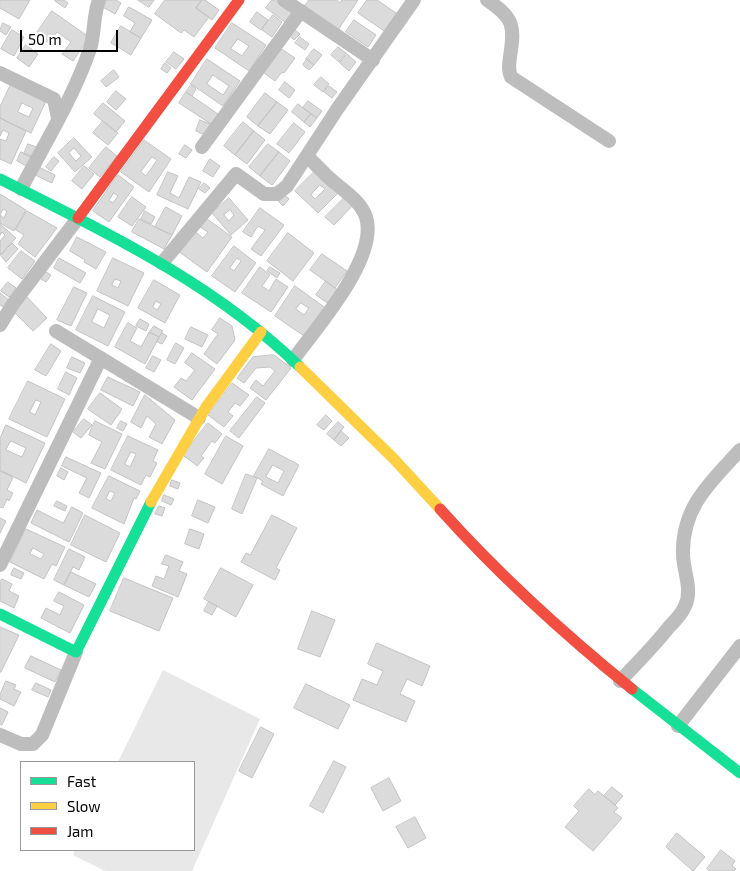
<!DOCTYPE html>
<html>
<head>
<meta charset="utf-8">
<style>
  body { margin:0 }
  #map { position:relative; width:740px; height:871px; overflow:hidden; background:#fff; font-family:"Exo 2",sans-serif }
  canvas { display:block }
  .legend { position:absolute; left:20px; top:761px; width:175px; height:90px; box-sizing:border-box; background:#fff; border:1px solid #999; margin:0; padding:6px 9px; list-style:none; font-size:15px; color:#000 }
  .legend li { display:flex; align-items:center; gap:10px; height:25px }
  .legend b { width:25px; border:1px solid #999 }
  .scale { position:absolute; left:20px; top:30px; width:98px; height:22px; box-sizing:border-box; border:2px solid #000; border-top:0; padding-left:6px; font-size:15px; line-height:18px; white-space:nowrap; color:#000; -webkit-text-stroke:4px #fff; paint-order:stroke }
</style>
</head>
<body>
<div id="map">
<canvas width="740" height="871"></canvas>
<ul class="legend">
<li><b style="height:6px;background:#16e098"></b>Fast</li>
<li><b style="height:6px;background:#ffcf43"></b>Slow</li>
<li><b style="height:6px;background:#f24e42"></b>Jam</li>
</ul>
<div class="scale">50 m</div>
</div>
<script>
const context = document.querySelector('canvas').getContext('2d');
context.lineJoin = 'round';
function fill(path, color) {
  context.fillStyle = color;
  context.fill(path, 'evenodd');
}
function strokePath(path, color, width, dash) {
  context.strokeStyle = color;
  context.lineWidth = width;
  context.lineCap = dash ? 'butt' : 'round';
  context.setLineDash(dash || []);
  context.stroke(path);
}
const green = new Path2D(`
  M163,670L260,719L192,871H105L73,855L75,850H194V762H118Z`);
const building = new Path2D(`
  M0,0H30L19,19L0,8Z
  M55,0H64L68,3L65,8L55,1Z
  M104,0H116L121,3L115,14L101,6Z
  M138,0H154L149,7Z
  M165,0H202L196,8L209,17L194,37L184,30L181,33L155,14Z
  M202,0H205L219,10L212,20L196,8Z
  M272,0H275L293,13L286,23L266,8Z
  M309,0H337L340,3L342,0H358L338,30L304,8Z
  M367,0H377L399,15L387,33L358,13Z
  M129,7L152,20L141,38L130,32L135,23L124,16Z
  M52,11L89,37L73,61L62,54L71,42L57,32L49,43L36,34Z
  M257,12L268,20L261,30L250,22Z
  M273,15L282,22L272,37L262,30Z
  M354,20L376,35L368,47L346,32Z
  M3,23L11,27L6,35L0,31Z
  M232,23L266,45L249,71L215,48ZM238,39L249,46L242,56L231,49Z
  M121,26L141,38L131,55L111,43Z
  M294,29L300,34L294,40L289,35Z
  M12,30L24,37L14,56L1,49Z
  M300,37L309,44L305,50L295,43Z
  M26,45L38,54L29,67L17,58Z
  M338,47L346,53L339,62L331,55Z
  M280,48L295,58L284,73L282,72L275,81L263,72Z
  M314,49L322,55L314,65L306,59Z
  M174,52L184,59L176,69L166,62Z
  M347,54L356,62L349,71L340,63Z
  M207,59L240,81L223,106L191,84ZM213,75L229,86L223,95L207,84Z
  M307,59L314,65L309,70L303,65Z
  M165,63L171,68L167,73L161,69Z
  M114,70L119,77L106,87L101,81Z
  M321,77L329,84L323,92L314,85Z
  M285,82L295,90L289,98L279,90Z
  M11,84L46,101L31,133L0,118V107ZM22,103L33,108L29,117L18,112Z
  M191,85L196,89L192,96L186,92Z
  M329,86L337,92L332,98L324,92Z
  M116,91L126,99L116,110L107,102Z
  M186,92L218,114L211,124L179,103Z
  M265,93L277,102L258,126L247,117Z
  M308,101L322,111L317,118L303,108Z
  M277,102L288,110L270,134L258,126Z
  M103,103L125,121L116,132L94,114Z
  M298,104L311,114L304,122L292,112Z
  M311,114L317,118L310,127L304,122Z
  M0,118L26,131L11,164L0,159V139L6,141L9,133L3,130L0,136Z
  M200,120L210,124L205,135L196,131Z
  M103,121L118,133L108,145L93,133Z
  M243,122L254,131L235,155L224,146Z
  M294,123L305,132L289,153L277,144Z
  M254,131L265,140L247,164L235,155Z
  M74,138L92,157L75,172L58,153ZM74,148L81,156L76,161L69,153Z
  M144,140L171,159L149,192L121,172ZM152,157L157,160L146,176L141,172Z
  M28,144L39,148L34,158L24,154Z
  M268,144L279,152L260,176L249,167Z
  M185,145L192,150L186,158L179,154Z
  M106,147L117,156L100,177L89,168Z
  M21,152L33,157L28,167L17,161Z
  M279,152L290,161L272,185L260,176Z
  M54,157L59,161L51,171L46,167Z
  M210,159L220,166L213,177L203,171Z
  M84,166L94,174L82,189L72,181Z
  M39,167L55,175L52,183L35,175Z
  M317,169L340,191L318,213L295,191ZM320,185L325,189L315,199L311,195Z
  M168,172L178,176L170,193L179,198L189,177L201,182L188,209L157,195Z
  M118,175L134,187L109,222L93,211ZM114,193L118,196L113,203L109,201Z
  M204,183L210,188L205,193L199,189Z
  M0,194L26,210L14,231L0,223V215L4,218L7,211L3,209L0,215Z
  M284,194L289,199L283,206L278,201Z
  M132,197L146,207L132,226L118,217Z
  M345,197L353,205L334,225L325,217Z
  M229,198L248,220L231,235L212,213ZM230,210L234,215L229,221L224,215Z
  M166,207L182,216L172,235L155,227Z
  M260,208L284,225L261,256L251,249L265,230L258,226L251,237L243,232Z
  M27,211L57,228L35,257L18,244L24,235L16,230Z
  M145,211L155,217L151,224L141,219Z
  M203,216L232,237L207,272L178,251L193,230L203,238L208,232L197,225Z
  M139,219L172,235L164,249L132,232Z
  M0,224L16,238L0,255V241L5,235L2,232L0,235Z
  M288,233L314,253L293,281L267,261Z
  M77,237L106,252L96,269L84,262L85,260L70,251Z
  M12,243L18,249L6,262L1,256Z
  M234,246L256,263L235,292L212,276Z
  M21,251L35,261L22,279L8,268Z
  M322,254L347,271L335,288L310,270Z
  M59,258L86,273L80,283L54,268Z
  M113,258L144,273L128,306L97,291ZM115,279L121,281L118,288L112,285Z
  M237,258L241,261L234,271L230,268Z
  M260,267L270,275L262,286L269,291L276,279L288,287L271,312L242,293Z
  M270,267L280,273L277,278L267,271Z
  M46,272L51,275L46,282L41,279Z
  M154,280L180,295L165,323L138,308ZM156,301L161,304L157,310L153,307Z
  M326,281L339,291L329,304L316,295Z
  M8,282L16,288L9,297L1,291Z
  M295,286L327,309L307,338L275,316ZM301,303L309,308L304,315L296,309Z
  M74,287L87,293L71,326L57,320Z
  M0,293L9,300L4,307L0,305Z
  M26,296L47,318L33,331L11,309Z
  M93,296L125,312L108,346L76,330ZM98,309L110,315L104,328L92,322Z
  M220,318L232,326L235,340L217,364L204,354L218,334L212,330Z
  M140,319L149,324L146,331L136,326Z
  M128,323L137,328L130,341L141,347L149,332L159,337L145,364L115,347Z
  M154,326L163,331L159,337L150,332Z
  M191,327L208,335L202,347L185,339Z
  M162,333L167,336L162,344L157,342Z
  M176,343L184,348L175,364L167,360Z
  M51,344L61,351L46,376L35,370Z
  M192,353L215,369L192,400L174,387L181,378L186,381L195,370L185,363Z
  M274,355L291,368L266,400L250,388L256,380L263,386L275,371L270,367L256,368L244,383L237,378L253,357Z
  M153,356L161,360L154,372L146,368Z
  M72,357L85,363L80,373L67,368Z
  M66,372L77,378L69,395L58,389Z
  M108,377L140,392L133,406L101,390Z
  M28,381L65,399L47,437L9,419ZM36,400L41,402L35,415L30,412Z
  M232,383L249,395L240,406L235,403L228,412L233,416L224,427L208,415Z
  M100,393L122,409L111,425L88,409Z
  M145,395L175,420L162,444L149,437L156,424L147,416L141,428L131,422Z
  M257,397L265,403L239,438L230,431Z
  M326,415L332,421L324,430L317,425Z
  M84,419L92,425L81,438L73,432Z
  M95,421L122,434L105,469L91,463L102,442L89,435Z
  M121,421L127,424L123,431L117,428Z
  M338,422L344,427L334,440L327,434Z
  M208,423L222,434L215,443L212,441L201,456L204,458L197,466L183,455Z
  M6,425L45,443L26,483L0,470V439ZM11,441L26,448L22,457L6,450Z
  M341,431L349,438L341,446L334,440Z
  M128,436L158,450L153,461L157,463L150,477L146,475L141,485L111,470ZM131,452L136,454L130,467L125,464Z
  M226,436L243,446L222,484L205,474Z
  M269,449L299,465L283,496L261,484L263,481L254,476ZM273,465L284,471L278,483L266,477Z
  M66,457L101,473L89,498L79,493L87,478L62,466Z
  M61,468L68,472L64,480L57,476Z
  M0,471L13,477L7,490L13,493L9,501L7,499L3,508L0,507Z
  M246,474L257,478L242,514L232,509Z
  M109,476L140,491L136,499L134,498L124,524L92,508ZM110,491L115,493L111,501L106,499Z
  M172,480L180,483L178,489L170,486Z
  M164,495L174,499L171,505L162,501Z
  M198,500L215,507L208,523L192,516Z
  M57,501L67,506L65,511L54,506Z
  M159,506L165,508L162,516L155,514Z
  M72,507L83,513L69,542L31,523L37,510L63,523Z
  M85,515L120,533L106,562L71,545Z
  M272,515L297,528L276,568L280,570L275,580L241,562L246,553L250,555Z
  M0,518L6,521L0,533Z
  M26,529L65,547L56,566L52,564L44,579L10,562ZM33,548L44,554L41,559L30,554Z
  M190,529L204,534L199,549L185,544Z
  M69,549L85,557L79,570L73,567L64,585L54,580Z
  M166,555L183,562L179,571L187,574L178,597L152,586L156,576L164,579L169,566L162,564Z
  M14,568L24,573L21,579L11,575Z
  M221,568L253,585L236,617L204,599Z
  M71,572L96,584L89,597L64,585Z
  M124,578L173,598L159,631L110,611Z
  M2,579L12,584L9,591L19,596L14,608L0,601V582Z
  M59,592L84,605L70,633L41,618L46,608L60,615L64,606L54,601Z
  M209,602L217,606L212,615L204,611Z
  M312,611L335,620L320,657L298,649Z
  M0,627L19,635L1,672H0Z
  M377,643L430,666L422,686L407,679L400,694L415,701L406,722L353,700L362,679L377,685L383,671L368,664Z
  M31,656L61,670L55,682L25,668Z
  M6,681L16,685L14,689L21,692L14,706L0,699V695Z
  M36,683L51,690L48,697L32,690Z
  M306,684L350,705L338,729L294,708Z
  M0,708L8,712L2,725L0,724Z
  M261,727L274,734L252,778L239,771Z
  M334,761L346,767L323,813L310,806Z
  M389,778L401,801L383,811L371,788Z
  M612,787L623,796L615,805L604,796Z
  M589,789L595,795L598,791L615,805L618,808L614,812L622,818L593,851L565,827L579,811L574,806Z
  M415,817L426,838L408,848L396,827Z
  M677,833L705,857L693,871L666,847Z
  M721,850L735,861L732,866L736,869L734,871H710L707,869Z`);
const street = new Path2D(`
  M284,0L373,60
  M487,0C514,18 515,26 510,57C509,65 508,70 511,77L609,141
  M0,73L54,99L58,118
  M202,147L301,11
  M21,189C45,143 73,98 90,49C95,33 93,16 99,0
  M162,263L236,174L264,194H277L287,186L338,108L414,0
  M0,325L13,304L78,218
  M56,331L199,418
  M293,360C316,328 379,258 366,217C360,199 339,188 326,175C320,169 314,163 307,156
  M0,565L101,358
  M620,681C637,663 654,646 669,627C675,621 682,614 685,606C693,590 683,570 683,554C682,506 711,482 740,450
  M678,726L740,646
  M0,735L21,744H33L42,735L76,652`);
const fast = new Path2D(`
  M0,179C107,233 212,282 300,367
  M0,614L76,652L151,502
  M632,689L740,773`);
const slow = new Path2D(`
  M300,367L393,458L440,509
  M151,502L206,407L261,332`);
const jam = new Path2D(`
  M78,218L239,0
  M440,509C499,575 564,634 632,689`);
fill(green, '#e8e8e8');
fill(building, '#dbdbdb');
strokePath(building, '#c3c3c3', 1);
strokePath(street, '#bdbdbd', 14);
strokePath(fast, '#16e098', 11);
strokePath(slow, '#ffcf43', 11);
strokePath(jam, '#f24e42', 11);
</script>
</body>
</html>
